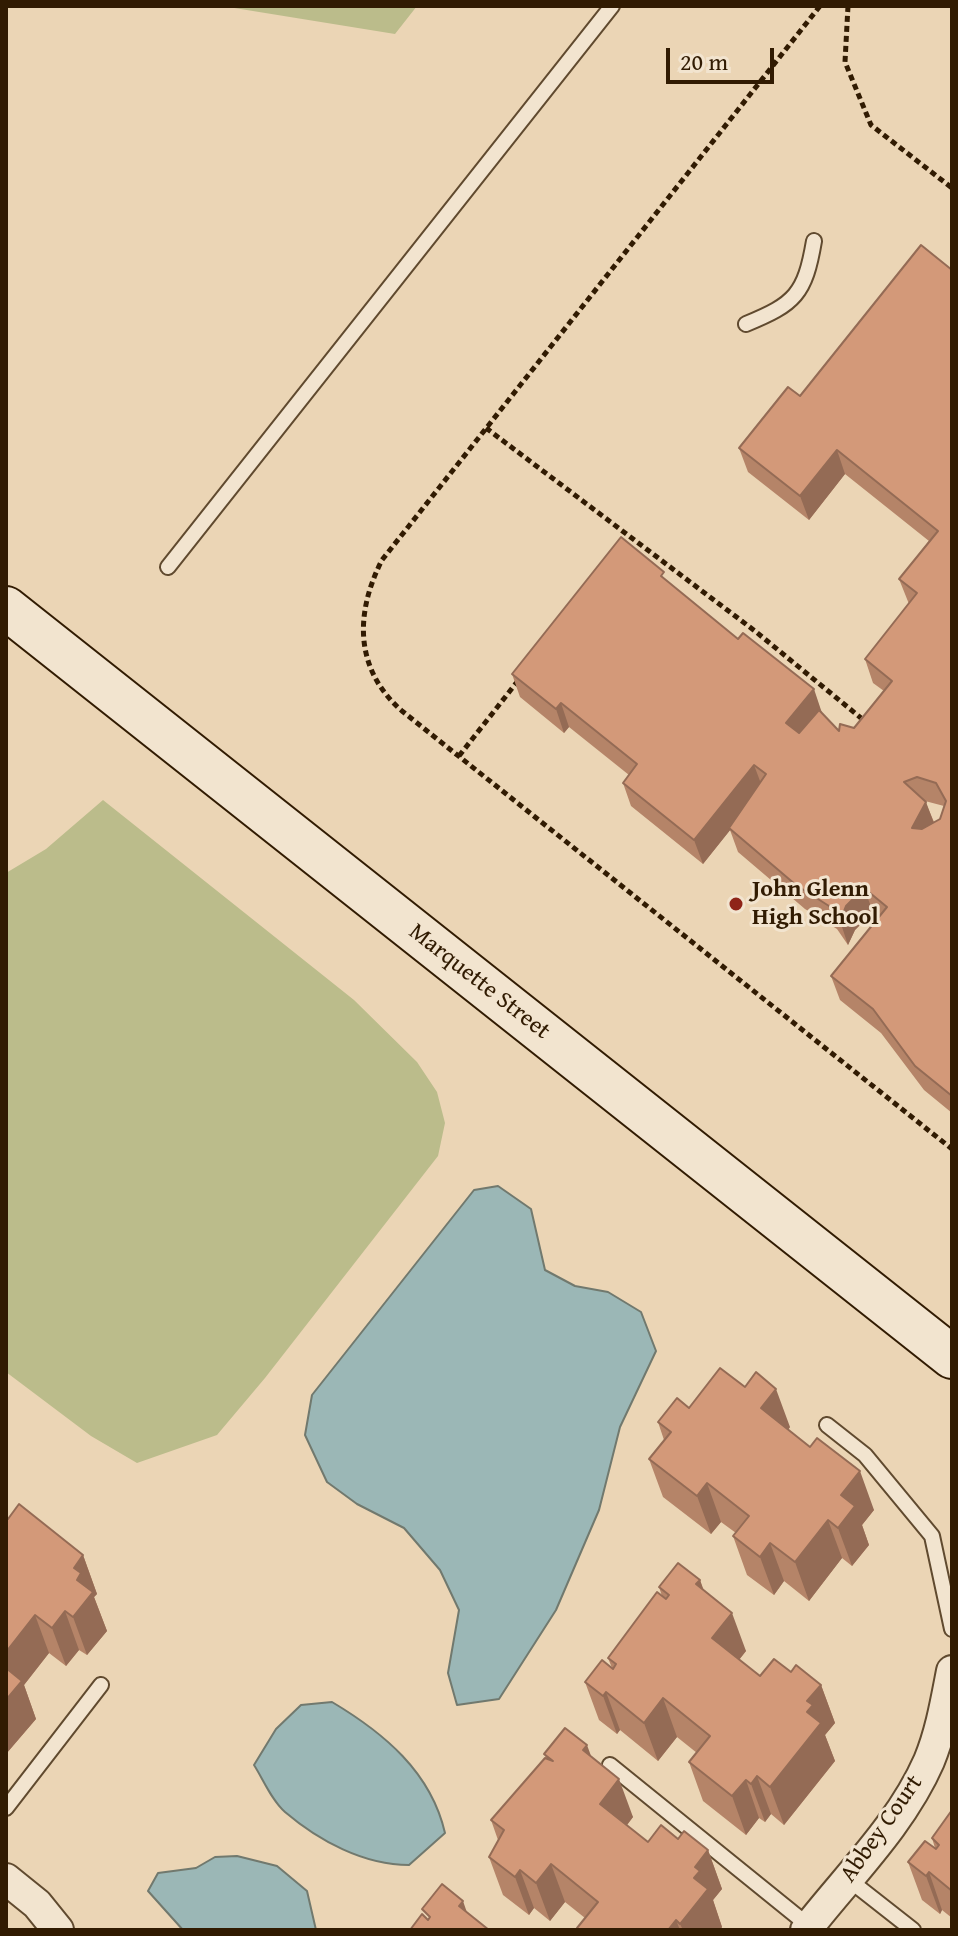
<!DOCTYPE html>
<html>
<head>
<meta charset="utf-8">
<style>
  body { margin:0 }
  #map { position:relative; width:958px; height:1936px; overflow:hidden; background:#ebd5b5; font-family:"Gentium Book Plus",serif }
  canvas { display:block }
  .frame { position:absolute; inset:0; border:8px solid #311b02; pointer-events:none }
  .scale { position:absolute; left:666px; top:48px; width:108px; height:36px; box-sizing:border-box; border:4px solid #311b02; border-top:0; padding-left:10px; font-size:24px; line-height:28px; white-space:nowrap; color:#311b02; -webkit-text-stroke:6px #f2e4cf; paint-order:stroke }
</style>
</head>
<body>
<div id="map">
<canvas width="958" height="1936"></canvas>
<div class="frame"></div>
<div class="scale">20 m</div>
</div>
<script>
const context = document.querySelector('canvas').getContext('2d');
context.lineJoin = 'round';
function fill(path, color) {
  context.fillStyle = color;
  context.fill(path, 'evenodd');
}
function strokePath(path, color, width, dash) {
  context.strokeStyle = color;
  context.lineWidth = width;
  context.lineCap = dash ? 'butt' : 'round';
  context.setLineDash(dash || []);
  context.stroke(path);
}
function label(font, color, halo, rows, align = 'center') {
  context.font = font + ' "Gentium Book Plus",serif';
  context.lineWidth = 6;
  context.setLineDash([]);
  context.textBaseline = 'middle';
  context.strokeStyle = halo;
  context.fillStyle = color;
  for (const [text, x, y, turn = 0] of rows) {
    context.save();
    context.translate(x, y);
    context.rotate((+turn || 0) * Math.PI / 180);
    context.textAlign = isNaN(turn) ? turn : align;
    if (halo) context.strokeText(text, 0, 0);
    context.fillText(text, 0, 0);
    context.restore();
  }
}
const green = new Path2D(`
  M222,6H417L395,34Z
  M103,800L354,1000L417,1062L437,1092L445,1123L438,1156L265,1378L217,1435L137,1463L91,1436L6,1372V873L46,849Z`);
const water = new Path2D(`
  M498,1186L531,1209L545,1270L575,1286L608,1292L641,1312L656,1351L620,1427L599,1510L556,1610L499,1699L457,1705L448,1673L459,1610L440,1570L404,1528L357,1504L327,1482L305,1435L312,1395L474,1190Z
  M332,1702C384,1733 431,1772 445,1833L409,1865C364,1865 319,1841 285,1812C272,1801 263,1779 254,1765L276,1729L301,1705Z
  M237,1856L277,1866L307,1891L316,1930H183L148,1891L158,1873L196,1868L215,1857Z`);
const path = new Path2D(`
  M820,6L382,560C355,613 354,669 402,711L952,1149
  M848,6L845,62L871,125L952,188
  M486,428L755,631L861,718
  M459,756L517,682`);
const lane = new Path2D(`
  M746,324C795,304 805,294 814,241
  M168,567L612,6
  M827,1425L865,1455L932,1536L952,1629
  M610,1765L809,1926
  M6,1808L101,1685
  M848,1879L913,1930`);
const street = new Path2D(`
  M6,1879L37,1904L58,1930
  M806,1930C848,1876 901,1825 929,1761C941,1732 946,1702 952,1671`);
const secondary = new Path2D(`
  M6,608L952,1357`);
const wall = new Path2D(`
  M952,270V1113L924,1090L881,1033L840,1000L831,976L879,917L873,912L855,930L848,945L837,929L805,909L738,852L730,830L703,864L631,806L623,783L629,775L569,727L564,733L520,697L512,674L668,582L822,713L839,731L854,728L884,691L873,683L865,659L909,604L899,579L929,541L845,474L809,520L748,472L739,448L800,396ZM925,801L944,806L940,819L934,822Z
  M689,1408L790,1427L788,1430L874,1510L862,1525L869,1545L852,1566L842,1558L809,1601L784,1581L774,1595L747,1575L733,1536L736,1533L721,1522L711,1534L663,1497L649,1459L664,1440L658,1422Z
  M6,1517L83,1555L97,1594L94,1597L107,1631L87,1655L79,1650L66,1666L49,1653L24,1685L36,1719L6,1754Z
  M700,1580L703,1590L746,1651L739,1660L760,1676L791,1672L821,1685L835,1723L825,1735L835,1761L784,1825L771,1814L765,1822L759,1818L746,1835L703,1801L689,1762L697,1753L677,1737L658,1761L620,1730L617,1734L599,1720L585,1682L612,1668L608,1658L662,1596L659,1587Z
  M544,1754L591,1757L633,1817L627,1825L648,1842L678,1839L708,1850L722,1889L713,1900L722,1927L720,1930H578L577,1928L585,1918L565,1902L550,1921L534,1908L529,1915L503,1895L489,1857L498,1840L491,1820L546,1758Z
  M952,1810V1918L942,1910L940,1914L922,1900L908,1862L935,1848L932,1838Z`);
const shadedWall = new Path2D(`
  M837,450L845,474L809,520L800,496Z
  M814,689L822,713L795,747L786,723Z
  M561,703L569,727L564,733L556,709Z
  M754,765L763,789L703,864L694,840Z
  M926,802L935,826L921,852L912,828Z
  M864,888L873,912L855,930L848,945L840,921L846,906Z
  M776,1389L790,1427L775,1447L761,1408Z
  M860,1471L874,1510L862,1525L869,1545L852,1566L838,1528L841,1495Z
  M707,1483L721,1522L711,1534L697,1496Z
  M828,1520L842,1558L809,1601L795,1562Z
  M770,1543L784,1581L774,1595L760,1557Z
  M83,1555L97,1594L94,1597L107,1631L87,1655L73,1617L74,1568Z
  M700,1580L714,1618L696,1584Z
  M65,1611L79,1650L66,1666L52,1628Z
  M732,1613L746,1651L726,1676L712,1638Z
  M35,1615L49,1653L24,1685L36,1719L6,1754V1652Z
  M821,1685L835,1723L825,1735L835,1761L784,1825L770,1787L807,1712V1701Z
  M606,1692L620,1730L617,1734L603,1696Z
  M663,1698L677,1737L658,1761L644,1723Z
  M587,1745L601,1783L583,1750Z
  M757,1776L771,1814L765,1822L751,1784Z
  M619,1779L633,1817L614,1842L600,1804Z
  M746,1780L759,1818L746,1835L732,1796Z
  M708,1850L722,1889L713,1900L722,1927L720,1930H683L680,1924L694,1878L695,1867Z
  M551,1864L565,1902L550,1921L536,1883Z
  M520,1870L534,1908L529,1915L515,1877Z
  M929,1872L942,1910L940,1914L926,1876Z
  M463,1901L473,1930L459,1906Z
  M676,1920L680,1930H668Z`);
const building = new Path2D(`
  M921,245L952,270V1096L915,1066L873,1009L831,976L887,907L864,888L846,906L840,921L829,906L796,885L729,828L766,774L754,765L694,840L623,783L637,764L561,703L556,709L512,674L621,537L664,572L661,576L738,639L743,633L814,689L786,723L799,733L819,710L839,731L840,724L854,728L892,681L865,659L917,593L899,579L938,531L837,450L800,496L739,448L788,387L800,396ZM917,777L936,783L946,801L940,819L922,829L912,828L926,802L904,782Z
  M720,1368L745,1387L756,1372L776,1389L761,1408L810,1447L817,1438L860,1471L841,1495L855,1506L838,1528L828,1520L795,1562L770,1543L760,1557L733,1536L749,1516L707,1483L697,1496L649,1459L671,1432L658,1422L677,1398L689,1408Z
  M19,1504L83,1555L74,1568L81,1573L77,1580L93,1592L73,1617L65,1611L52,1628L35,1615L6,1652V1517L8,1519Z
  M678,1563L700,1580L696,1584L732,1613L712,1638L760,1676L774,1659L791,1672L796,1665L821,1685L807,1701L813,1705L807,1712L821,1723L770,1787L757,1776L751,1784L746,1780L732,1796L689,1762L710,1736L663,1698L644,1723L606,1692L603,1696L585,1682L602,1660L613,1669L616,1664L608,1658L657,1592L666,1599L669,1595L659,1587Z
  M6,1668L22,1681L6,1700Z
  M565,1728L587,1745L583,1750L619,1779L600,1804L648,1842L661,1825L678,1839L684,1831L708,1850L695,1867L700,1871L694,1878L708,1889L680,1924L676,1920L668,1930H580L577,1928L598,1902L551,1864L536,1883L520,1870L515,1877L489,1857L504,1830L491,1820L545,1758L553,1761L544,1754Z
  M952,1810V1891L929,1872L926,1876L908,1862L925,1841L936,1849L939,1845L932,1838Z
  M442,1884L463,1901L459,1906L489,1930H410L422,1914L428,1920L430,1917L422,1909Z`);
const markers = [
  [736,904,8,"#8f2418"]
];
const poiNames = [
  ["John Glenn",752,890],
  ["High School",752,918]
];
const streetNames = [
  ["Marquette Street",479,982,38],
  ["Abbey Court",882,1829,-55]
];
fill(green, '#bbbc8b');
fill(water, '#9bb7b6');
strokePath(water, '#71796e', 2);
strokePath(lane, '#604a2f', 18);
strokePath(street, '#604a2f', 34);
strokePath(secondary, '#311b02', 46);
strokePath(path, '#311b02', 5, [6, 4]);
strokePath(lane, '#f2e4cf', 14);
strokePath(street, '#f2e4cf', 30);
strokePath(secondary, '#f2e4cf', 42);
fill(wall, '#b58468');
fill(shadedWall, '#946b55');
fill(building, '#d39979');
strokePath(building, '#946b55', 2);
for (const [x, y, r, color] of markers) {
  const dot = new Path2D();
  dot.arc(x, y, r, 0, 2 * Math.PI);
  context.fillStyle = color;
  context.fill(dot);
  strokePath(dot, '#f2e4cf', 3);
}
label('bold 24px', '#311b02', '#f2e4cf', poiNames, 'left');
label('24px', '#311b02', '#f2e4cf', streetNames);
</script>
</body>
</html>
